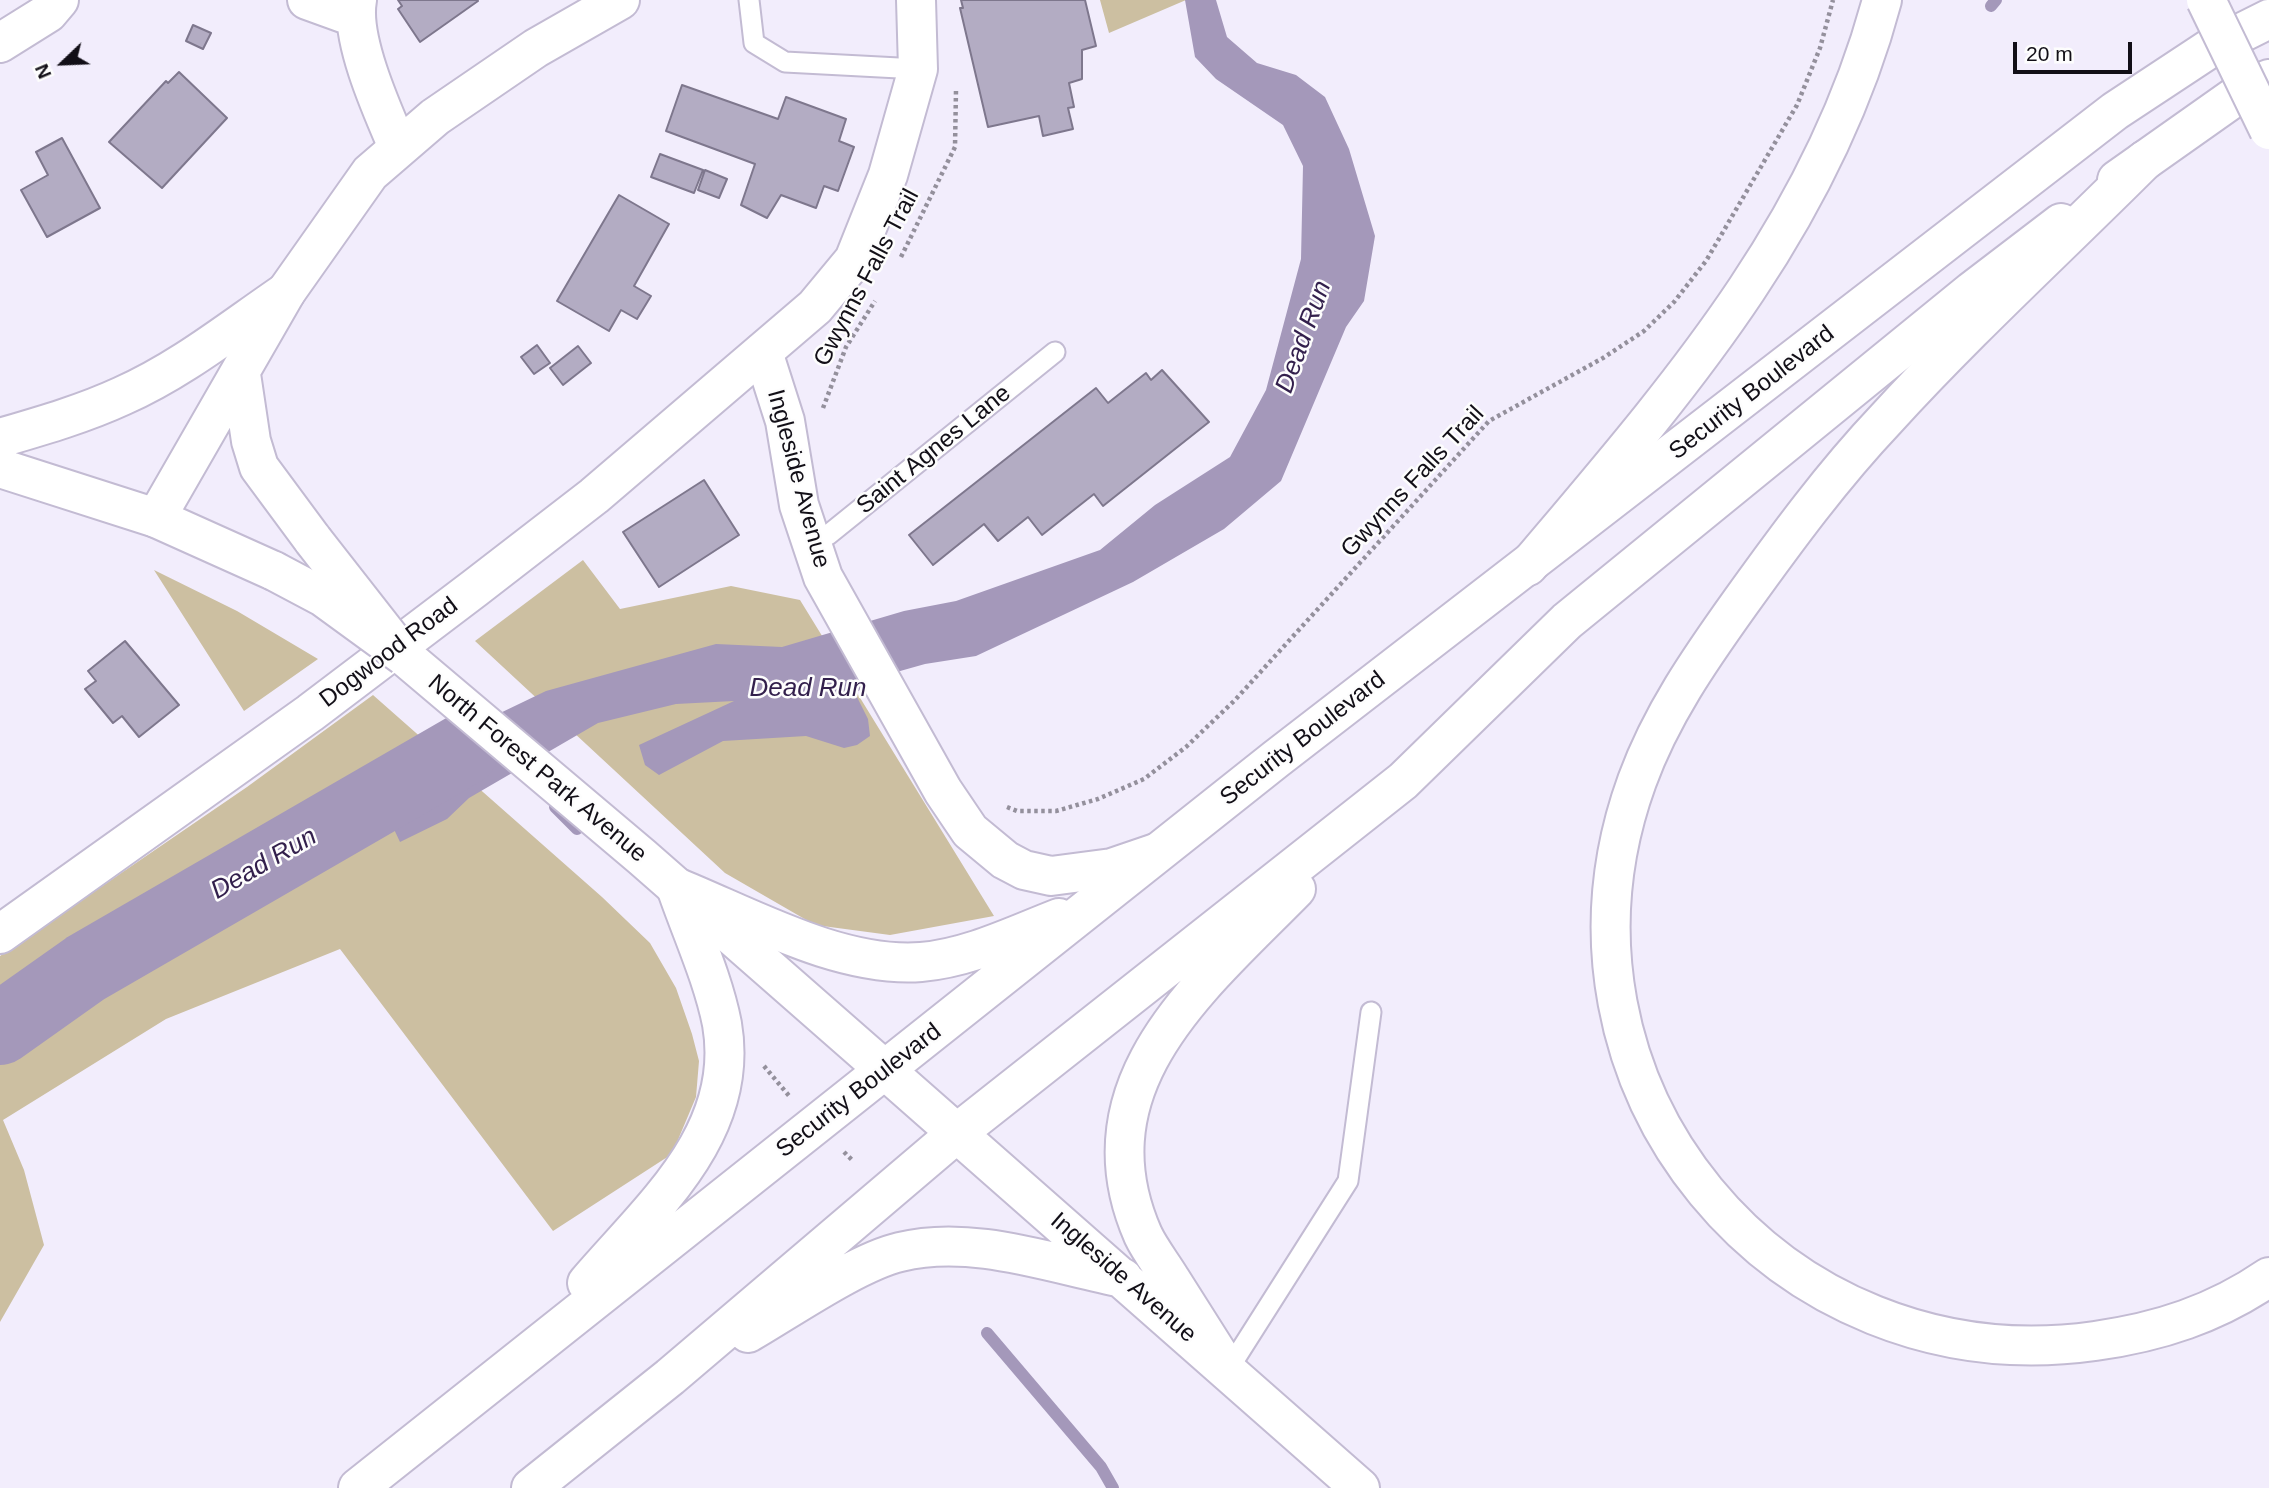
<!DOCTYPE html>
<html>
<head>
<meta charset="utf-8">
<style>
  body { margin:0 }
  #map { position:relative; width:2269px; height:1488px; overflow:hidden; background:#f2edfc; font-family:Arial,sans-serif }
  canvas { display:block }
  .north { position:absolute; left:28px; top:28px; width:70px; height:70px; -webkit-text-stroke:5px #fdfdfd; paint-order:stroke; rotate:247deg; font-size:19px; font-weight:700; line-height:28px; text-align:center; color:#120f17 }
  .north::after { content:''; display:block; margin:auto; width:24px; height:32px; background:#120f17; clip-path:polygon(50% 0,100% 100%,50% 72%,0 100%) }
  .scale { position:absolute; left:2013px; top:42px; width:119px; height:32px; box-sizing:border-box; border:4px solid #120f17; border-top:0; padding-left:9px; font-size:21px; line-height:24px; white-space:nowrap; color:#120f17; -webkit-text-stroke:5px #fdfdfd; paint-order:stroke }
</style>
</head>
<body>
<div id="map">
<canvas width="2269" height="1488"></canvas>
<div class="north">N</div>
<div class="scale">20 m</div>
</div>
<script>
const context = document.querySelector('canvas').getContext('2d');
context.lineJoin = 'round';
function fill(path, color) {
  context.fillStyle = color;
  context.fill(path, 'evenodd');
}
function strokePath(path, color, width, dash) {
  context.strokeStyle = color;
  context.lineWidth = width;
  context.lineCap = dash ? 'butt' : 'round';
  context.setLineDash(dash || []);
  context.stroke(path);
}
function label(font, color, halo, rows, align = 'center') {
  context.font = font + ' Arial,sans-serif';
  context.lineWidth = 5;
  context.setLineDash([]);
  context.textBaseline = 'middle';
  context.strokeStyle = halo;
  context.fillStyle = color;
  for (const [text, x, y, turn = 0] of rows) {
    context.save();
    context.translate(x, y);
    context.rotate((+turn || 0) * Math.PI / 180);
    context.textAlign = isNaN(turn) ? turn : align;
    if (halo) context.strokeText(text, 0, 0);
    context.fillText(text, 0, 0);
    context.restore();
  }
}
const green = new Path2D(`
  M1100,0H1186L1109,33Z
  M583,560L620,609L731,586L800,600L994,916L890,935L815,925L725,873L475,641Z
  M154,570L237,611L318,659L244,711Z
  M373,695L602,897L650,943L676,988L692,1034L699,1061L696,1097L672,1154L553,1231L340,949L166,1019L3,1120L24,1170L44,1245L0,1322V956L247,787Z`);
const water = new Path2D(`
  M1185,0H1216L1227,37L1257,63L1296,75L1325,97L1349,149L1375,236L1364,301L1346,327L1281,481L1224,529L1133,582L976,656L925,664L886,675L855,693L868,719L870,736L857,745L844,748L806,736L723,741L659,775L645,765L639,745L734,701L676,704L598,723L469,798L447,819L400,842L369,776L546,691L716,644L782,647L904,611L956,601L1100,550L1155,505L1230,457L1266,390L1301,259L1303,166L1283,125L1216,79L1195,57Z`);
const stream = new Path2D(`
  M1991,6L1996,0
  M555,807L577,829
  M987,1333L1101,1467L1113,1488`);
const river = new Path2D(`
  M0,1029L86,968L463,750`);
const building = new Path2D(`
  M398,0H477L478,1L420,42L398,9L402,6Z
  M961,0H1085L1096,46L1082,50V79L1069,83L1074,107L1068,108L1073,129L1043,136L1039,116L988,127L960,8H963Z
  M193,25L211,33L203,49L186,41Z
  M179,72L227,118L162,188L109,142L166,81L168,83Z
  M682,85L778,119L786,97L846,119L839,141L854,147L838,191L824,186L816,208L781,195L767,218L741,205L755,164L666,131Z
  M62,138L100,208L47,237L21,190L48,175L36,152Z
  M660,154L703,170L694,193L651,177Z
  M705,170L727,179L719,198L698,190Z
  M619,195L669,224L634,286L651,296L637,319L621,310L609,331L557,301Z
  M537,345L550,363L534,374L521,357Z
  M578,346L591,363L563,385L550,368Z
  M1162,370L1209,422L1103,506L1094,494L1042,535L1028,517L998,541L984,524L933,565L909,535L1096,388L1108,403L1146,373L1151,380Z
  M704,480L739,535L659,587L623,532Z
  M125,641L179,705L139,737L122,716L113,723L85,689L96,681L88,671Z`);
const path = new Path2D(`
  M901,257L955,147L956,90
  M823,408L846,347L875,301
  M1007,807L1017,811H1056L1098,799L1144,779L1186,747L1235,700L1489,421L1603,358L1644,331L1674,302L1706,261L1797,105L1820,48L1833,0
  M764,1066L790,1097
  M844,1152L853,1161`);
const service = new Path2D(`
  M749,0L754,43L785,62L918,69
  M828,535L1055,352
  M1228,1370L1348,1181L1371,1012`);
const minor = new Path2D(`
  M307,0L354,17
  M357,0C350,39 382,110 398,147
  M0,43L48,13L59,0
  M763,352L785,421L799,505L823,577L943,791L970,831L1005,860L1024,870L1051,876L1112,868L1156,853`);
const tertiary = new Path2D(`
  M241,374L251,441L259,467L313,540
  M156,518L286,292L370,173L435,117L536,48L620,0
  M0,934L310,713L475,588L594,496L815,307L854,260L888,175L918,69L916,0`);
const secondary = new Path2D(`
  M0,438C41,426 83,414 122,396C181,370 233,328 286,292
  M0,468L156,518L274,571
  M404,656L642,857L885,1070`);
const primary = new Path2D(`
  M2117,180L2236,96L2269,79
  M676,887C750,917 840,968 921,962C969,958 1015,935 1059,918
  M885,1070L1360,1488
  M587,1283C651,1208 741,1133 722,1024C713,978 691,931 676,887
  M748,1333C788,1310 857,1262 900,1252C972,1234 1052,1264 1123,1278
  M1228,1370C1209,1340 1190,1310 1171,1280C1162,1265 1150,1250 1143,1235C1077,1084 1201,986 1296,889
  M358,1488L1276,759L2115,111L2209,49L2269,19
  M531,1488L670,1377L957,1133L1403,781L1567,621L1972,291L2061,223`);
const motorway = new Path2D(`
  M2145,160C2059,246 1968,329 1886,419C1832,476 1786,539 1740,603C1700,659 1661,715 1637,781C1527,1084 1778,1386 2095,1341C2159,1332 2215,1314 2269,1277
  M1528,566C1675,392 1822,226 1882,0`);
const tertiaryBridge = new Path2D(`
  M313,540L392,641`);
const secondaryBridge = new Path2D(`
  M274,571L323,597L404,656`);
const motorwayBridge = new Path2D(`
  M2206,0L2269,130`);
const streetNames = [
  ["Gwynns Falls Trail",867,278,-62],
  ["Security Boulevard",1752,393,-38],
  ["Saint Agnes Lane",934,450,-39],
  ["Ingleside Avenue",798,479,75],
  ["Gwynns Falls Trail",1413,482,-47],
  ["Dogwood Road",389,653,-37],
  ["Security Boulevard",1303,739,-38],
  ["North Forest Park Avenue",537,769,40],
  ["Security Boulevard",859,1091,-38],
  ["Ingleside Avenue",1123,1278,41]
];
const waterNames = [
  ["Dead Run",1304,337,-70],
  ["Dead Run",808,689],
  ["Dead Run",264,864,-30]
];
fill(green, '#ccbfa1');
fill(water, '#a498ba');
strokePath(stream, '#a498ba', 12);
strokePath(river, '#a498ba', 72);
fill(building, '#b3acc3');
strokePath(building, '#7e778d', 2);
strokePath(service, '#c3bbd3', 23);
strokePath(minor, '#c3bbd3', 42);
strokePath(tertiary, '#c3bbd3', 42);
strokePath(secondary, '#c3bbd3', 42);
strokePath(primary, '#c3bbd3', 42);
strokePath(motorway, '#c3bbd3', 42);
strokePath(path, '#94909c', 4.5, [3.5, 3.5]);
strokePath(service, '#fff', 19);
strokePath(minor, '#fff', 38);
strokePath(tertiary, '#fff', 38);
strokePath(secondary, '#fff', 38);
strokePath(primary, '#fff', 38);
strokePath(motorway, '#fff', 38);
strokePath(tertiaryBridge, '#c3bbd3', 42, []);
strokePath(secondaryBridge, '#c3bbd3', 42, []);
strokePath(motorwayBridge, '#c3bbd3', 42, []);
strokePath(tertiaryBridge, '#fff', 38);
strokePath(secondaryBridge, '#fff', 38);
strokePath(motorwayBridge, '#fff', 38);
label('24px', '#120f17', '#fdfdfd', streetNames);
label('italic 26px', '#321f4c', '#fdfdfd', waterNames);
</script>
</body>
</html>
